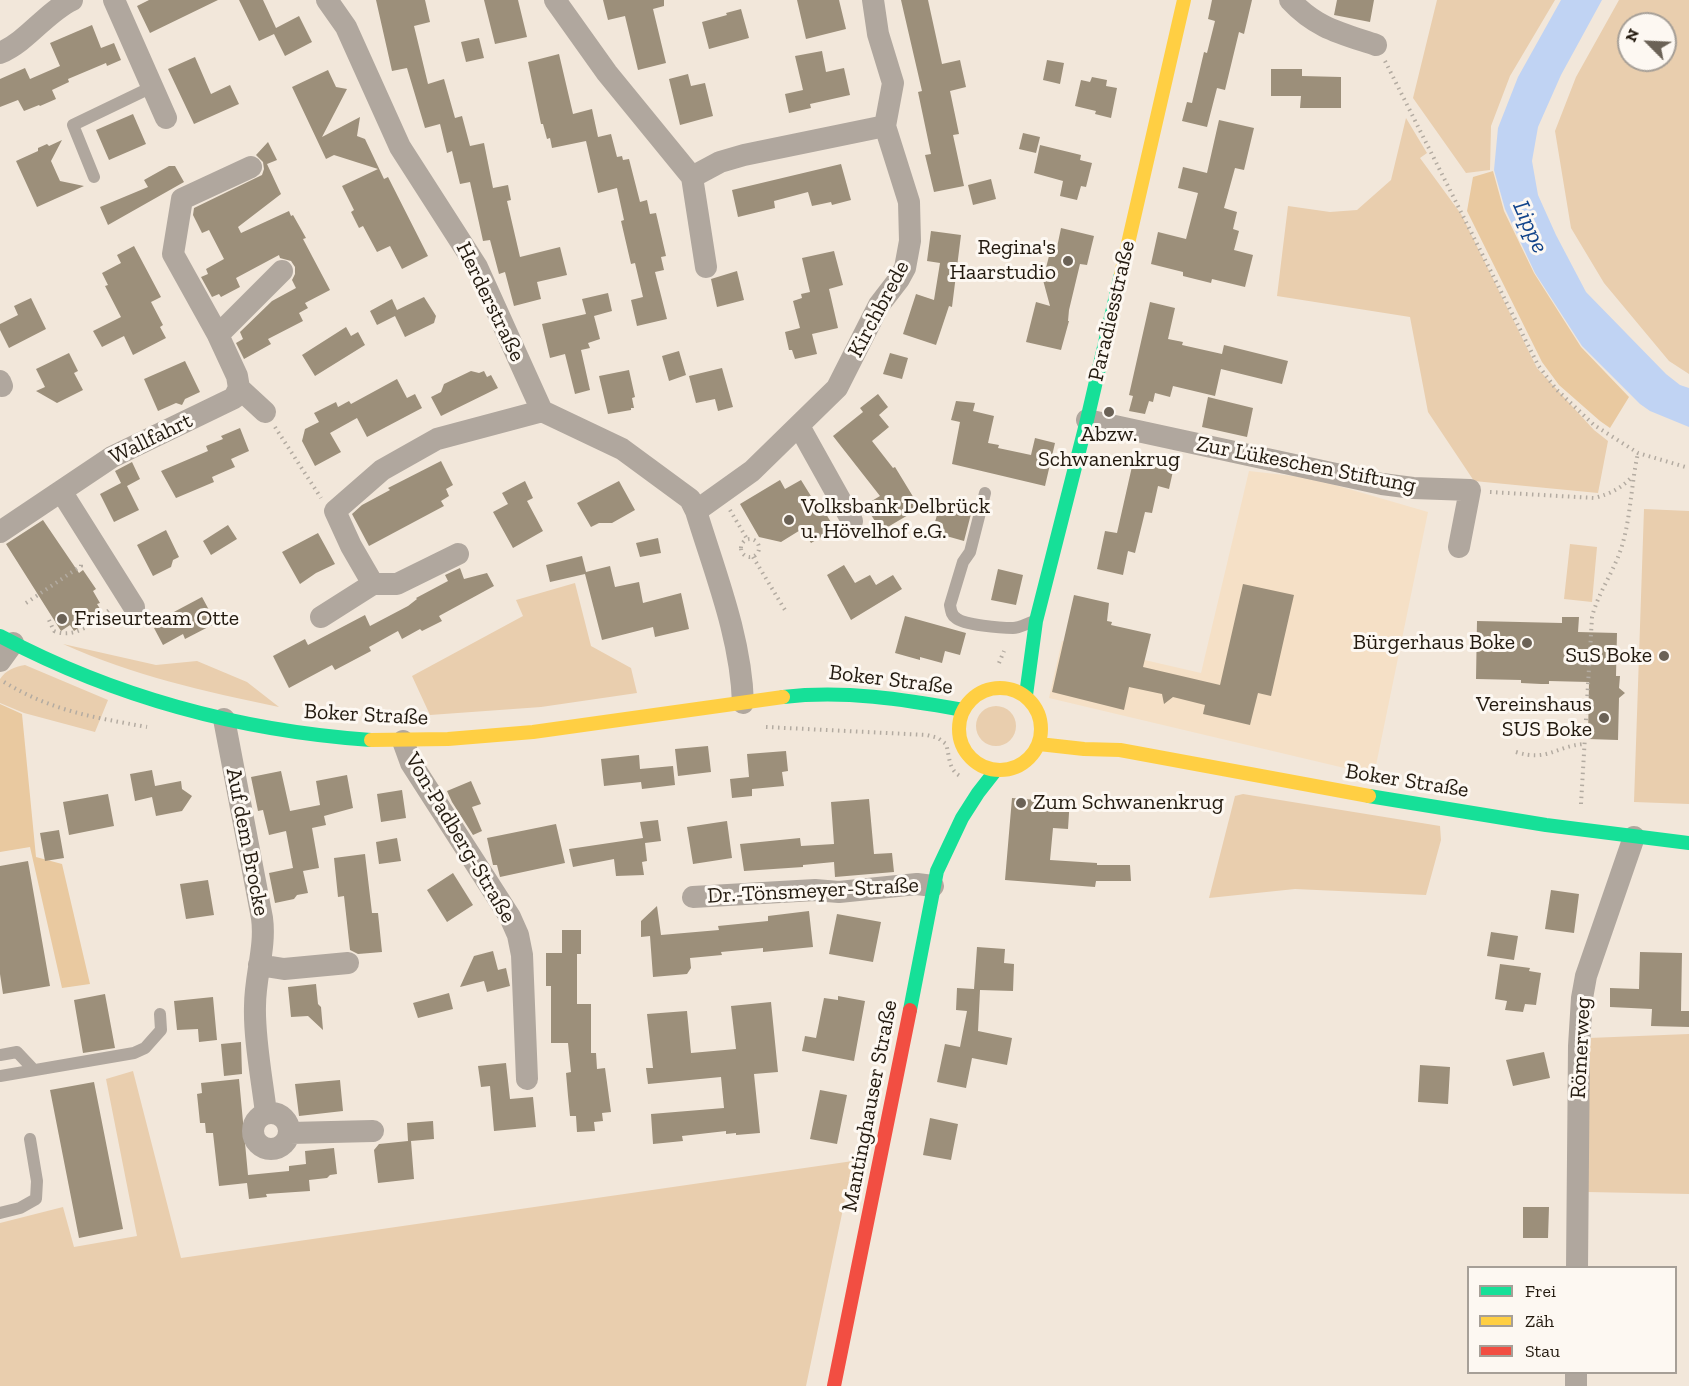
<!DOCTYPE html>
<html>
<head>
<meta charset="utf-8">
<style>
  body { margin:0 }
  #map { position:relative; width:1689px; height:1386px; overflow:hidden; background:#f2e7da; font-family:"Zilla Slab",serif }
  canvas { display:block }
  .legend { position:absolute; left:1467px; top:1266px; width:210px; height:108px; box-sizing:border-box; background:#fdf8f2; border:2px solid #a69f97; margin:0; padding:8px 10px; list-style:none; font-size:18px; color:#231a0f }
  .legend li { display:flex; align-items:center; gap:12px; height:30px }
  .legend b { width:30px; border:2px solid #a69f97 }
  .north { position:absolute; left:1617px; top:12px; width:60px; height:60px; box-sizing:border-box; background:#fdf8f2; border:2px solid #a69f97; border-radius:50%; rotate:294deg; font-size:16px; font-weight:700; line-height:24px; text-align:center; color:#231a0f }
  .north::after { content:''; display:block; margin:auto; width:21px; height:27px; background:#6b6256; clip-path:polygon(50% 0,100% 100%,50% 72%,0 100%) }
</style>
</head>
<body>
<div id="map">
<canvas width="1689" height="1386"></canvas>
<ul class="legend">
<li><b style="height:8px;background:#16e098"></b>Frei</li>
<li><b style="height:8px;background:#ffcf43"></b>Zäh</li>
<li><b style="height:8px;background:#f24e42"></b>Stau</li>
</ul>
<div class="north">N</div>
</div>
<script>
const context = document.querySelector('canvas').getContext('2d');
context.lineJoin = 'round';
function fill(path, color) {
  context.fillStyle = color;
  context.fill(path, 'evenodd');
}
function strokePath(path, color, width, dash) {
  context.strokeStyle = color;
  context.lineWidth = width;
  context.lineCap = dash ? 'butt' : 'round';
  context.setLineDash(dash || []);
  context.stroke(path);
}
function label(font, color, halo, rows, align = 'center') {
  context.font = font + ' "Zilla Slab",serif';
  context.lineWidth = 6;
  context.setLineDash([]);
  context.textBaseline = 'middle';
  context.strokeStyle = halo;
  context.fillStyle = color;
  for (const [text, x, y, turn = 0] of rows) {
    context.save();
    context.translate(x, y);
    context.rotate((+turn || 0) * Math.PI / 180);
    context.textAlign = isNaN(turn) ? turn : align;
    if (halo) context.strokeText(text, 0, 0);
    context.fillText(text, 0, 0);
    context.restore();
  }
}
const built = new Path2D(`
  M1249,471L1311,478L1428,512L1374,775L1049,698L1062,641L1201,673Z`);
const green = new Path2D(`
  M1437,0H1555L1510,76L1491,126L1490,170L1466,173L1413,98Z
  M1619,0H1689V374L1669,361L1604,283L1571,228L1555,131L1576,77ZM1629,24H1665V60H1629Z
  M1406,118L1427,153L1420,158L1461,214L1537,368L1594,430L1608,441L1598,493L1474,481L1428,412L1410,317L1277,296L1288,206L1330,212L1357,210L1391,180Z
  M1644,509L1689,511V804L1634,802Z
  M1570,544L1597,547L1592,602L1564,599Z
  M575,583L591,646L631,668L637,693L541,707L430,715L412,676L523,616L516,600Z
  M63,644L156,665L197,661L247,682L279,707C203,691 134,676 63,644Z
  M25,665L108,700L95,732L24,713L0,703V679C6,670 14,667 25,665Z
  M976 726a20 20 0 1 1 40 0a20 20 0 1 1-40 0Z
  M1243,794L1440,826L1441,840L1426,895L1295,889L1209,898L1235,796Z
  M1689,1034V1194L1587,1192L1589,1038Z
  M133,1071L181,1258L853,1161L806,1386H0V1223L63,1207L74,1247L137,1236L106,1079Z`);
const forest = new Path2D(`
  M1493,171L1504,211L1534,273L1581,347L1629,397L1610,428L1600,421L1559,385L1542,362L1467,211L1473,177Z
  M0,704L22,714L36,857L62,864L90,984L62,988L30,847L0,852Z`);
const water = new Path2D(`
  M1561,0H1602L1561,75L1538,127L1532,161L1538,195L1556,235L1586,292L1666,374L1680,385L1689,388V427L1650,411L1640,404L1582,346L1535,273L1505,209L1494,170L1498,128L1518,77Z`);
const building = new Path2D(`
  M149,0H218L150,33L137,6Z
  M239,0H263L276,28L299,16L312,42L285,56L274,34L259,41Z
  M376,0H425L430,22L414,26L428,84L444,79L455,118L462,116L470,146L484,143L493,188L508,185L511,200L507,201L520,257L560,247L567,275L537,282L541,299L514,306L505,272L499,274L490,240L483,241L470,182L460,184L452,151L447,153L440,124L425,128L407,68L392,71Z
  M484,0H518L527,37L495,44Z
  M603,0H664V6L653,9L666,63L638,70L625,16L608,20Z
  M797,0H839L846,29L806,39Z
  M901,0H928L942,64L960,60L966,87L950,91L959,134L953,135L964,186L934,192L925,155L931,154L918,92L922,91Z
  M1212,0H1252L1244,34L1239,32L1225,90L1217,88L1207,127L1182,121L1187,102L1192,103L1204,52L1207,53L1215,21L1208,19Z
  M1337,0H1374L1370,22L1334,15Z
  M741,9L749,38L709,49L702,22L727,15L726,13Z
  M92,25L101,48L114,43L121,60L107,66L106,63L68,79L69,82L52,90L56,99L40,106L39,105L24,111L18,100L0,107V79L25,68L30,79L60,66L50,43Z
  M479,38L484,58L466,62L461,42Z
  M822,51L826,72L844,68L850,95L810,104L811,108L789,113L785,94L803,90L795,56Z
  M559,54L573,114L592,109L598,137L611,134L617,157L622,156L623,160L629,159L640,202L647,200L650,214L656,213L666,256L661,257L664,270L655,272L667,319L637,326L631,300L643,297L635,263L631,264L621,221L624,220L617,188L598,193L586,141L552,148L550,138L547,139L543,124H541L528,62Z
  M195,57L211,94L230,85L239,104L194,124L168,69Z
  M1047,60L1064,63L1060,84L1043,80Z
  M1271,69H1302V76L1341,77V108H1300L1301,96H1271Z
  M328,70L336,87L347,89L322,137L360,117L357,136L365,139L384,179L388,177L428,256L402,269L390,246L377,252L363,226L359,228L351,212L354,210L342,186L378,169L334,155L326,159L292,87Z
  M688,74L691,86L705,83L713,116L680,125L669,79Z
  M1092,77L1107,80L1106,86L1117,88L1111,118L1095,114L1096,111L1075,106L1081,80L1090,82Z
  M133,114L146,144L109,160L96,130Z
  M1219,120L1254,128L1244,170L1235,168L1224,208L1237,212L1233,229L1239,231L1234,250L1253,255L1245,287L1212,279L1211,283L1183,276V272L1151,264L1158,232L1186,239L1198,193L1178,188L1183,167L1207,173Z
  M1023,133L1040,137L1036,153L1019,149Z
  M62,140L51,161L60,181L84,186L37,207L16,161L38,151V148L47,144L49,146Z
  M268,142L277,160L267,164L281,194L238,227L241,233L289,211L291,216L293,215L306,238L303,239L330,290L305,303L308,308L299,313L303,321L268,339L271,344L244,359L236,343L243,339L240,332L272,301L296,288L292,280L295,274V267L291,261L280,258L279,255L236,278L240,287L221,297L219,294L212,297L201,277L208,274L206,269L224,259L209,230L202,233L193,215L194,208L262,175L264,169L263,162L256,155Z
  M1040,145L1081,155L1080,160L1092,163L1086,187L1081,186L1077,200L1060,196L1063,181L1034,173Z
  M841,164L851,200L832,205L831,202L812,206L808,192L774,201L775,208L738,217L732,190Z
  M169,166H175L184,182L108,225L100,207L148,187L144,180Z
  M991,179L996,199L973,205L968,185Z
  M1061,228L1094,236L1087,265L1080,264L1069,310L1068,321H1069L1061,350L1026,342L1036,302L1050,306L1043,280L1049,256L1055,257Z
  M931,231L961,235L952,307L949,306L936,345L903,334L916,294L934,300L940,263L927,261Z
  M134,246L161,297L151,302L163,325L160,327L166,338L133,355L124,336L102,347L93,331L121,317L105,286L108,285L102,273L121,263L117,255Z
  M834,251L843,285L829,289L838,328L812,334L817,354L795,359L792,350H789L785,332L800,328L793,301L802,298L801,294L810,292L802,258Z
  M737,271L744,300L717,307L711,279Z
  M608,293L612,311L594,316L600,339L588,343L590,348L581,350L590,390L575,394L565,354L550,358L542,324L586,314L582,299Z
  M424,297L436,316L434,323L405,337L395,316L377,325L370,311L392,299L397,310Z
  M31,298L46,329L9,348L0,330V324L18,315L14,306Z
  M1150,302L1175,308L1168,339L1183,342L1182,345L1222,354L1224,345L1288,361L1282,384L1221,369L1215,396L1173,386L1170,397L1155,393L1153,402L1149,401L1145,414L1129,411L1133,396L1129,395Z
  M346,327L351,336L358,332L365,345L315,376L302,355Z
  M679,351L686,375L669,381L662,356Z
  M69,353L78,371L74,373L83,390L57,403L36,391L45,387L36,369Z
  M890,353L908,358L902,379L883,374Z
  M185,361L200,392L185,399L182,405L176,403L158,411L144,379Z
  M722,368L733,407L718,411L715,399L696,403L689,376Z
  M629,370L635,397L632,398L634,408H631V410L608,414L599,376Z
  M471,371L479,373L484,371L487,377L491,375L498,388L441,416L431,397L441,392L444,384Z
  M397,379L407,398L415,394L422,408L367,437L357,418L330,433L341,452L315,466L302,441L305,429L319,422L314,413L336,402L338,407L349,401L351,404Z
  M878,394L888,407L879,415L889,427L872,441L893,468L895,467L920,508L881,531L865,505L880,496L833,436L863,412L860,408Z
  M1208,397L1253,408L1247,437L1202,427Z
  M956,401L975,403L973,411L994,416L988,443L999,445L998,448L1031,455L1035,438L1055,443L1045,486L952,464L960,422L951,420Z
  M240,428L249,451L231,459L235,467L212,477L214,482L176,498L161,471L208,451L206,446L223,439L221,436Z
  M441,461L453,485L446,489L449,496L441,501L444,506L369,546L352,514L362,505L390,490L388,488Z
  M132,462L140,479L127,486L139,510L114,522L100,494L121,483L115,471Z
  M1133,462L1173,471L1169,489L1158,486L1152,513L1145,512L1135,553L1128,551L1123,575L1097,569L1105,531L1117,533Z
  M780,480L785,489L801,480L814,501L817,499L835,529L811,543L802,529L781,542L759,537L740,504Z
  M525,481L533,498L527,501L543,531L513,548L493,512L508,504L502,493Z
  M619,481L635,510L612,523H599L591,527L577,503Z
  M940,505L971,514L964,541L932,532Z
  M43,520L79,573L83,570L96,589L93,591L100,603L97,604L102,612L74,631L70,625L61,631L6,544Z
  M228,525L237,539L211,555L203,541Z
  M166,530L179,557L173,560L171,567L153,576L137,545Z
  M318,533L335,564L316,573L300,584L282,552Z
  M658,538L661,553L640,557L636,543Z
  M582,556L586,572L610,566L615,587L639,582L643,603L681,593L689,629L655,637L653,627L602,640L585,574L550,582L546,565Z
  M844,565L855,583L870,575L876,585L893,575L902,589L851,620L827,575Z
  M460,568L464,579L487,573L494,586L439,616L442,621L422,631L420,629L402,639L398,631L369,647L371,651L335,670L332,665L289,688L273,656L305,639L308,645L365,615L370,626L408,606L417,599L416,598L448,581L445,575Z
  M998,569L1023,575L1016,605L991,600Z
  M1243,584L1294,595L1271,696L1258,693L1250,725L1203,714L1205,705L1173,697L1164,704L1162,694L1129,687L1124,710L1052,692L1074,595L1109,603L1107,621L1112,622L1111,625L1151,634L1143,667L1220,685Z
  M202,597L216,623L185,639L183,634L163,645L154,628L174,617L172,613Z
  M905,616L966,633L960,655L945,651L942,663L920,657V660L895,653Z
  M1562,617H1579L1578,632L1617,633L1616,676H1620L1619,688L1625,693L1619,698L1618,740L1588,739L1589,682L1549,681V684H1541L1521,683V680L1476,679L1477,621L1562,623Z
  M708,746L711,772L678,776L675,749Z
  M786,751L788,771L782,772L784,786L752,789V796L732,798L730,779L749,777L747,754Z
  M639,755L640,769L673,766L675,785L642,789L641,782L604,786L601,759Z
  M152,770L155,786L181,781L182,789L192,796L182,811L156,816L152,797L135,801L130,774Z
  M281,771L290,811L320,805L316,781L347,775L353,808L324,816L326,825L312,828L319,868L303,871L308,893L297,895L294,899L275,903L269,873L293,868L286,831L269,835L263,810L258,811L251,777Z
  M471,781L481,804L472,807L482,831L473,835L452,802L447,791Z
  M402,790L406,818L381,822L377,794Z
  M108,794L114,826L69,835L63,802Z
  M1050,796L1070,797L1068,829L1053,828L1050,860L1097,863V865H1130L1131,881H1096L1095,887L1005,880L1012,798L1049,801Z
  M869,799L874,854L892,853L894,872L835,877L834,862L803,865V867L744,871L740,844L800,838L801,846L834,844L831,802Z
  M658,820L661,841L645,843L647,861L642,862L644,875L616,876L614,859L573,867L569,849L643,838L640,822Z
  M727,821L732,858L693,864L687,827Z
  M556,824L565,863L500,877L497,865H493L487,838Z
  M59,830L64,858L45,861L40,833Z
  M397,838L401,861L379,864L376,842Z
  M365,854L372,913H378L382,952L358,954L350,950L344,896L338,897L334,858Z
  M28,861L50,986L3,994L0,974V866Z
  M453,873L473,905L447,922L427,890Z
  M208,880L214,915L186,919L180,884Z
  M1551,890L1579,894L1574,933L1545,929Z
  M657,906L661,935L719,930L718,926L768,921V916L809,911L813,947L763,952V948L721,952L722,955L690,958L691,968L687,974L653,977L650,936L641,937V921Z
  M837,914L881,922L873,962L829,954Z
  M562,930H581V954H577V1004H591V1053H596L597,1069L605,1068L611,1112L602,1113L603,1121L594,1122L595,1131L577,1132L576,1116H570L568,1096L566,1073L571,1072L568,1043H551V986H546V953H562Z
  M1491,932L1518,936L1514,960L1487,956Z
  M977,947L1005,949L1004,963L1014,964L1013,991L980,990L978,1031L1012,1038L1007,1065L972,1058L966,1088L937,1082L945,1044L960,1047L967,1011L956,1010L957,988L974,989Z
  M493,951L498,970L506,968L510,986L487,992L484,981L460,987L474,956Z
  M1640,952L1682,953L1681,1011H1689V1027L1651,1026L1652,1009L1610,1007V988L1639,989Z
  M1500,964L1530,968L1529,971L1541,973L1536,1005L1525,1004L1523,1012L1505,1010L1507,1001L1495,999Z
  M316,984L318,1004L321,1007L323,1030L308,1016L291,1017L288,987Z
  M449,993L453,1009L418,1018L413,1003Z
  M105,994L115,1048L83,1053L74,1000Z
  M838,996L865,1001L854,1061L802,1051L805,1036L816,1038L824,998L838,1000Z
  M213,997L217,1040L199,1042L198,1029L177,1030L174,1001Z
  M771,1002L778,1072L754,1074L760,1133L736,1135V1133L726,1134V1131L682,1136L683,1141L653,1144L651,1114L724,1108L721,1077L648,1084L646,1068H653L647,1014L687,1011L691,1053L736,1049L731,1006Z
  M241,1042L242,1074L224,1076L221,1044Z
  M1544,1052L1550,1078L1513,1086L1506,1060Z
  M506,1063L510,1099L533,1097L536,1127L494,1131L490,1086L481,1087L478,1066Z
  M1420,1065L1450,1067L1448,1104L1418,1102Z
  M239,1079L248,1175L289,1171V1166L306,1164L305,1151L334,1148L337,1174L330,1175L327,1178L309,1180L310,1191L266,1194L267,1197L249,1199L247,1183L219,1186L213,1133H206L205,1123H200L197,1094L202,1093L201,1083Z
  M340,1080L343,1111L299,1116L295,1084Z
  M94,1082L123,1229L79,1238L50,1090Z
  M820,1090L847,1095L837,1144L810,1139Z
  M930,1118L958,1124L951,1160L923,1155Z
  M433,1121L434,1139L411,1141L414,1179L378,1183L374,1150L379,1144L408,1141L407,1123Z
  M1523,1207H1549L1548,1238H1523Z`);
const path = new Path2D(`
  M1385,61L1538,365L1556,389L1594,425L1638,453L1689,468
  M275,427L321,498
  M1490,492L1594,498C1610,494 1620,489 1632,477
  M730,510L747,539
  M741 548a9 9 0 1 1 18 0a9 9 0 1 1-18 0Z
  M753,557L785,610
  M26,603L81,566V562
  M49,620L54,631C76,640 94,621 112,608
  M999,663L1004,651
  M4,682C52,711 92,717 147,727
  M766,727L927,735L938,738L946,744C950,757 948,769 960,776
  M1516,752C1548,762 1556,746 1584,744
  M1581,804L1592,617C1598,593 1613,573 1621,549C1631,518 1631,484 1638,453`);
const lane = new Path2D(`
  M94,177L73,125L152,87
  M985,493L970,552L963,562L950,605C951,610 951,615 956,618C964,625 1001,628 1013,628C1019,628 1026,624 1032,622
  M0,1055L17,1052L34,1070
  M0,1076L134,1053L145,1048L161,1030L160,1014
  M0,1213L20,1208L36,1199L37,1181L30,1139`);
const street = new Path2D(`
  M114,0L166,118
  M327,0L346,27L400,147L477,267L542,411L622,449L690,499L696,511C715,573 741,637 743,703
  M555,0L607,73L692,177L720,162L744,155L885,126
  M1290,0C1316,28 1340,33 1376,45
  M0,53C28,41 45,13 72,0
  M692,177L706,267
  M218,335L282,271
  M0,381L2,386
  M239,388L265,412
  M1087,420L1382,484L1413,488L1470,490L1459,547
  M799,426L852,521
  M61,491L134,607
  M696,511L752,471L837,388L879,305L899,279L905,268L910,241L909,202L885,126L893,83L878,34L873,0
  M0,532L112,457L234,398L239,388L237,376L218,335L173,254L182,199L251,167
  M373,584H397L458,554
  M321,617L373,584L351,546L335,511L382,470L437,439L542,411
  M0,661L13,643
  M224,719L262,918C266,947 255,976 255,1006C254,1039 262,1079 266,1113
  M403,741L411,763L510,917L518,935L522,955L527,1079
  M693,897L815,890L839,892L917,884L933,886
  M259,965L284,969L348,963
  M253 1131a18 18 0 1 1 36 0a18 18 0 1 1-36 0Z
  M290,1133L373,1131
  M1577,1268L1579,1046L1582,998L1586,976L1634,837
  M1576,1386V1372`);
const fast = new Path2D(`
  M0,636C115,697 241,731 371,740
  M1026,695L1036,621L1087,420L1121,274
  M783,697C844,690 903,699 963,710
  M1369,796L1546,825L1689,843
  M910,1010L937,871L962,818L978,793L996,770`);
const slow = new Path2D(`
  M1121,274L1184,0
  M959 729a41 41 0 1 1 82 0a41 41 0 1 1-82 0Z
  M371,740L448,739L533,732L783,697
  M1039,744L1084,749L1120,750L1369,796`);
const jam = new Path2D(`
  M834,1386L910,1010`);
const markers = [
  [1068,261,6,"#6b6256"],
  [1109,412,6,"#6b6256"],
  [789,520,6,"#6b6256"],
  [62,619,6,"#6b6256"],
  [1527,643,6,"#6b6256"],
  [1664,656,6,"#6b6256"],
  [1604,718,6,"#6b6256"],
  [1021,803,6,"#6b6256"]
];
const poiNames = [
  ["Regina's",1056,248],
  ["Haarstudio",1056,273],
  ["Abzw.",1109,435,"center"],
  ["Schwanenkrug",1109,460,"center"],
  ["Volksbank Delbrück",801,507,"left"],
  ["u. Hövelhof e.G.",801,532,"left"],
  ["Friseurteam Otte",74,619,"left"],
  ["Bürgerhaus Boke",1515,643],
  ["SuS Boke",1652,656],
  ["Vereinshaus",1592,705],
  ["SUS Boke",1592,730],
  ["Zum Schwanenkrug",1033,803,"left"]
];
const streetNames = [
  ["Herderstraße",490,302,64],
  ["Kirchbrede",879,309,-62],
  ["Paradiesstraße",1112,311,-77],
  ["Wallfahrt",151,439,-26],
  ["Zur Lükeschen Stiftung",1306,465,11],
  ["Boker Straße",891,680,7],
  ["Boker Straße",366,715,3],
  ["Boker Straße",1407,781,9],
  ["Von-Padberg-Straße",460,838,59],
  ["Auf dem Brocke",247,842,79],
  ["Dr.-Tönsmeyer-Straße",813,891,-3],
  ["Römerweg",1581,1048,-87],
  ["Mantinghauser Straße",870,1106,-79]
];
const waterNames = [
  ["Lippe",1530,227,66]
];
fill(built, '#f5e0c6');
fill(green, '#e9ceae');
fill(forest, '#e9c9a0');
fill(water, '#c0d3f3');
fill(building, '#9c8f7a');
strokePath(path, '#b3aba1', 4, [1.5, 4.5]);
strokePath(lane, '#b0a79e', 12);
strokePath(street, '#b0a79e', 22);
strokePath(fast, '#16e098', 14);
strokePath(slow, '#ffcf43', 14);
strokePath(jam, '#f24e42', 14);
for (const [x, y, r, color] of markers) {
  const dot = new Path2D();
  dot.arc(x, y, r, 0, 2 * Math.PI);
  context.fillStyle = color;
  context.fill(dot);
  strokePath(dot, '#fdf8f2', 2);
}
label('22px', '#231a0f', '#fdf8f2', poiNames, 'right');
label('22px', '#231a0f', '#fdf8f2', streetNames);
label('italic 24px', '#12448b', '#fdf8f2', waterNames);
</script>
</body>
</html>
